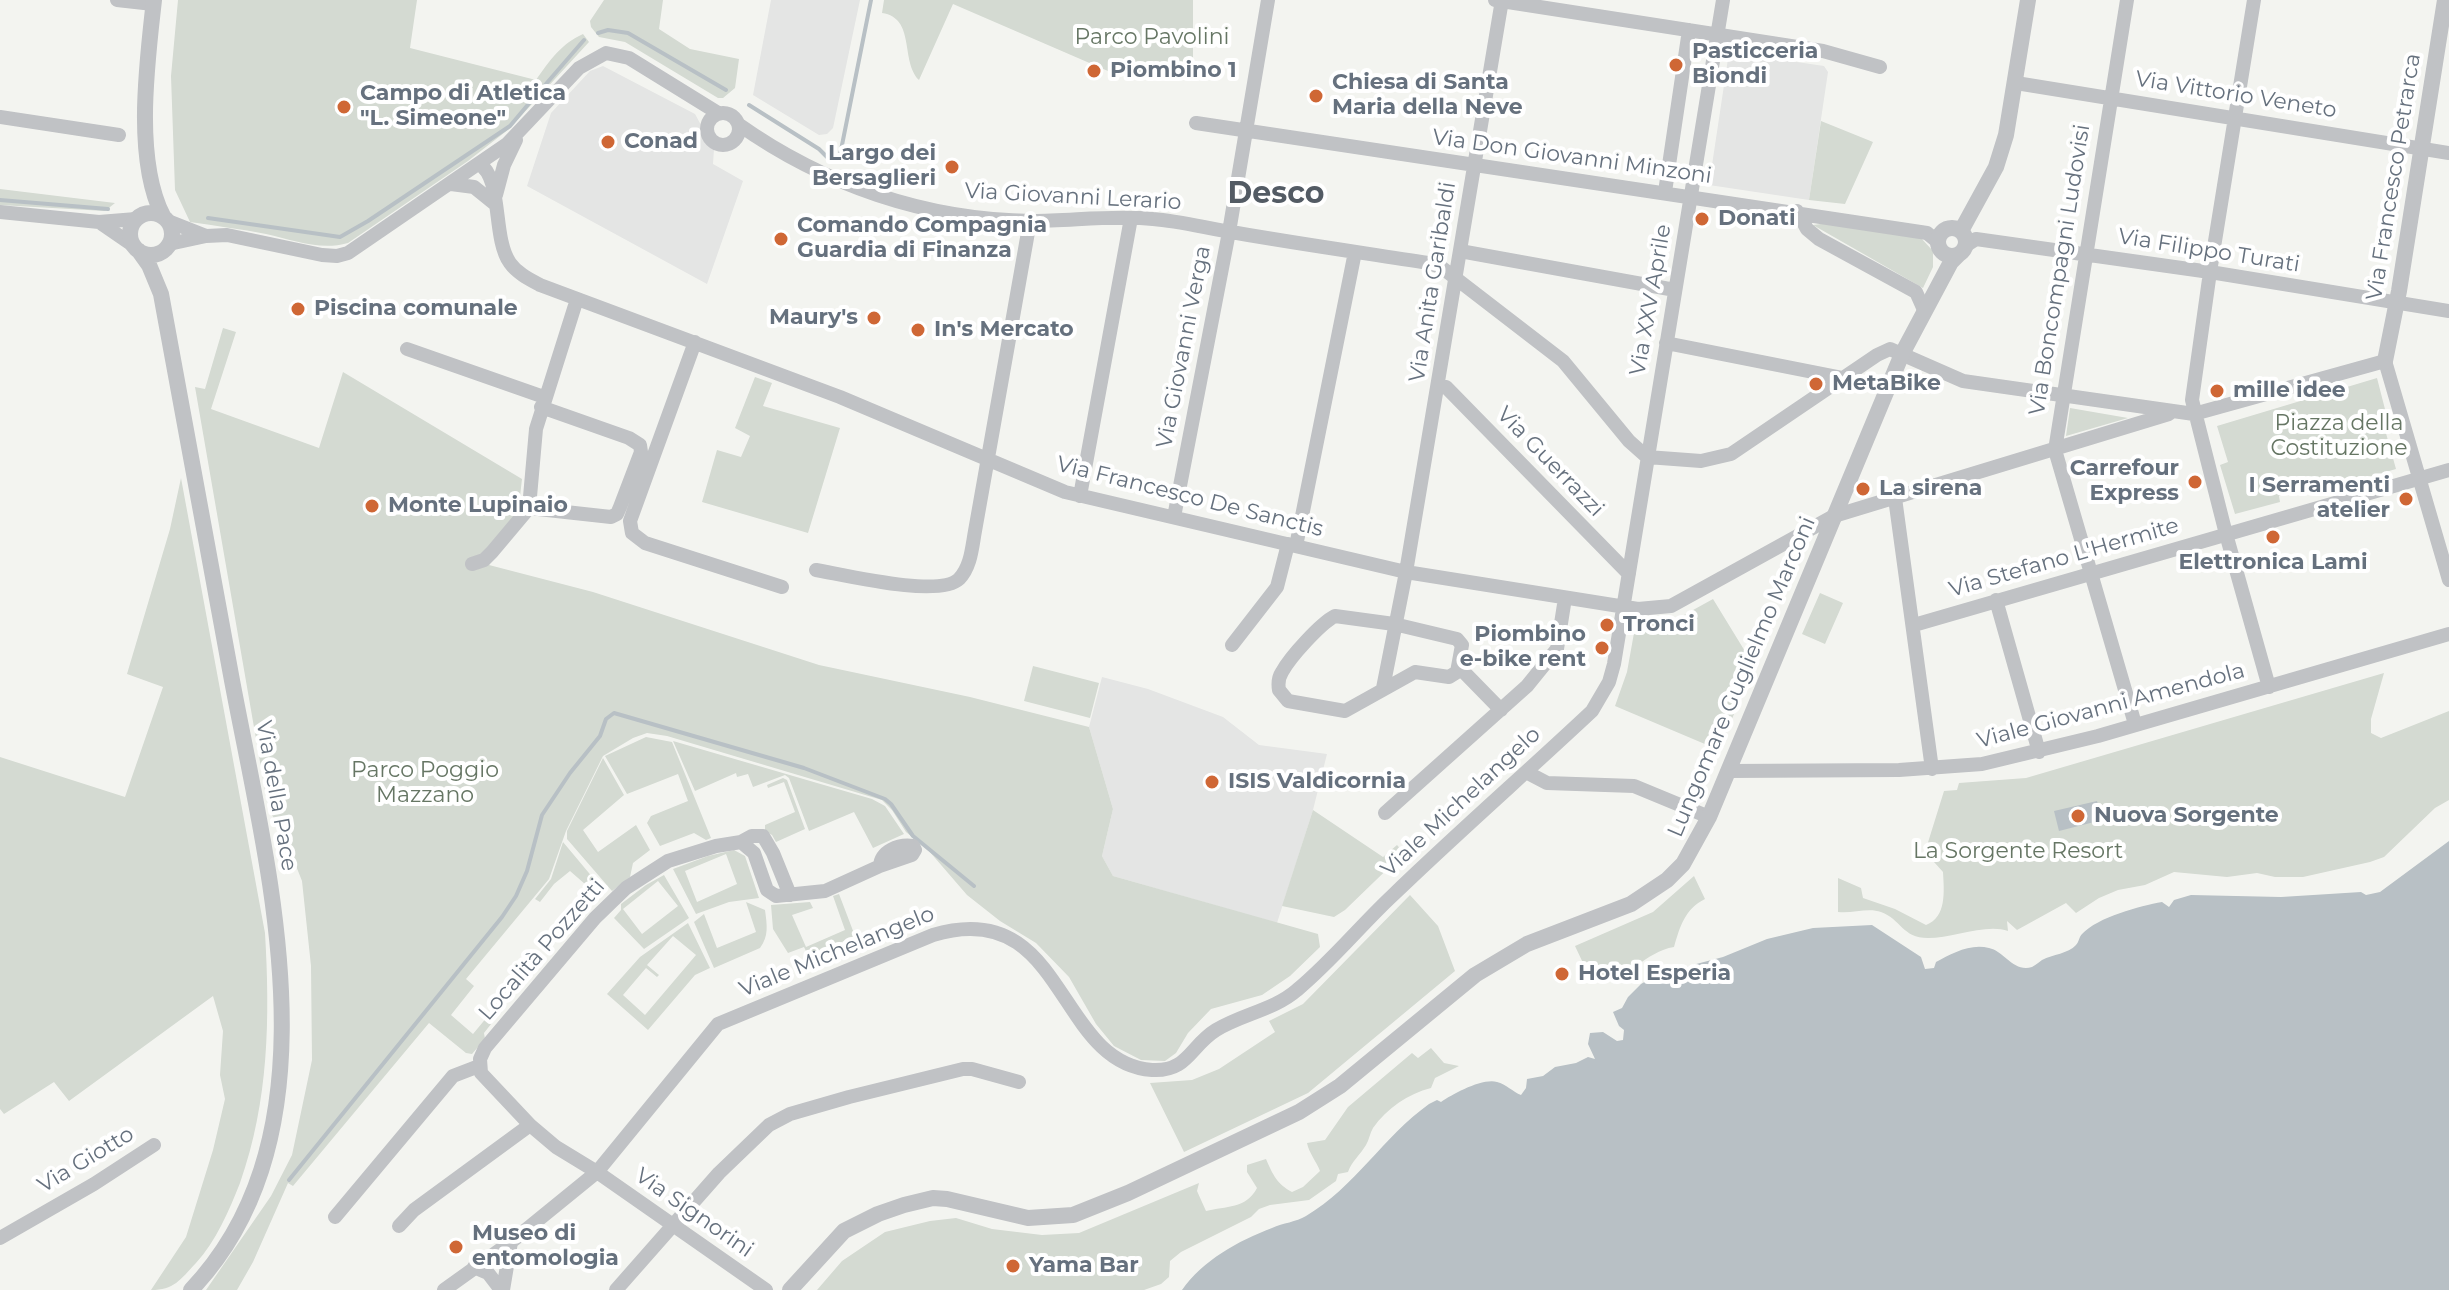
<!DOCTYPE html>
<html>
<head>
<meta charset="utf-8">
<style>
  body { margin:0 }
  canvas { display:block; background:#f3f4f0 }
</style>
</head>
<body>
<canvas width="2449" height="1290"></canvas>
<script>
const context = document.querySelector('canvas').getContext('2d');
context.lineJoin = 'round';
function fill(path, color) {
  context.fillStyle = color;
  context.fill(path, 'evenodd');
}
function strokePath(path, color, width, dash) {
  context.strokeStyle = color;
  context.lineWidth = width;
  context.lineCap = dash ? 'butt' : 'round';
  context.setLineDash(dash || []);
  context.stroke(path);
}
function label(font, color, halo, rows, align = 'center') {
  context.font = font + ' Montserrat,sans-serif';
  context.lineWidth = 8;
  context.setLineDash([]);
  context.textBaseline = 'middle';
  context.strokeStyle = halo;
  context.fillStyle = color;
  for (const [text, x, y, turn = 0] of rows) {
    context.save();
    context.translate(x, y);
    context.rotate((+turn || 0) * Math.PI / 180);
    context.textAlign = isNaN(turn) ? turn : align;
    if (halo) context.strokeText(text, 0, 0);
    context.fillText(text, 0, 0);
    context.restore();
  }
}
const built = new Path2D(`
  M771,0H860L833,128L827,134L819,135L753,95Z
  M1729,52L1824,66L1828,72L1809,200L1709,185Z
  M603,66L695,114L714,149L713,164L743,181L707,284L527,186L551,113L590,71Z
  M1102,677L1148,689L1223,717L1259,745L1327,754L1313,810L1277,923L1113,876L1102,856L1113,809L1089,727Z`);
const green = new Path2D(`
  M178,0H417L410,48L536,80C550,60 561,44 583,34L589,42L509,129L468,161L348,243C320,251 293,240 266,234C241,229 216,226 190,222L175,190L171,76Z
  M604,0H663L659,29L690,49L739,59L735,88L723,98H718L625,42L599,37L591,27L590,21Z
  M884,0H1193V80L1108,71L953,4L919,80C900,61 916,18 882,13Z
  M1821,121L1873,142L1845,204L1809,200Z
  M0,189L115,203L105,211L0,205Z
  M1829,223L1921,238L1933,251V267L1923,288L1813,225Z
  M223,328L236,332L211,409L319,448L343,372L522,479L518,514L489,565L593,592L819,665L970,697L1089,727L1113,809L1102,856L1113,876L1318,934L1320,947L1290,976L1262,995L1211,1009L1188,1033L1176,1053L1165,1061L1141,1060L1114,1046L1096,1024L1069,977L1036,943L1000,921L967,895L929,851L906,832L892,810L882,800L667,736L647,733L633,738L603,756L566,831L549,879L466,979L474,986L451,1015L473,1034L497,1005L502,1010L484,1033L485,1039L472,1054L466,1053L429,1023L293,1186L288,1183L253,1262L237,1290H206L271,1196L292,1155L312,1060L311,966L302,881L285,838L268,808L195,387L205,389Z
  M755,377L772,383L763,406L840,428L808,533L702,502L717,450L741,457L750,436L735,428Z
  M2377,378L2387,417L2382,419L2396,469L2334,487L2332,481L2279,496L2280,502L2235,514L2220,465L2228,462L2217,426Z
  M2070,408L2128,418L2066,436Z
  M181,478L265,933C270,1018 269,1101 240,1183C229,1211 216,1241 196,1263C180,1280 174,1290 151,1290L186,1237L213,1150L225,1099L220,1075L223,1031L213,996L69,1101L54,1082L4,1114L0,1109V757L125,797L163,687L127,674L170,529Z
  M1820,593L1843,603L1825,644L1802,634Z
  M1713,599L1754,666L1719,750L1615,706L1627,672L1634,633L1639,626L1675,620Z
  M1033,666L1099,683L1090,718L1024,701Z
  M2384,673L2371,719V733L2381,738L2449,711V800L2435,808L2384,857L2370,862L2303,877H2275L2257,873L2227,877L2174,872L2145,885L2118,890L2099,898L2076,913L2066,903L2017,930L2007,921L2008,931C1987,923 1952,938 1928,938C1902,938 1901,919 1881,912C1868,907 1852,914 1838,912V878L1861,888L1863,898L1895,909L1926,925C1947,917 1944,891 1943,872L1925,852L1944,791L1957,790L1959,783L2026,778Z
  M646,737L672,742L711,838L706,840L694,833L660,846L647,823L651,816L688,801L678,774L627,794L605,756Z
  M673,741L872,799L885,806L904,834L873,848L854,812L809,831L789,778L785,775L753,787L748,774L737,777L736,773L695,791Z
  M603,758L624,795L583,830L598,852L636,825L650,850L633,863L630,877L612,891L567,839V831Z
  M783,778L787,780L805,829L776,842L772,835L765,831V825L795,812L784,782L768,788L767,785Z
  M1313,810L1383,857L1397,845L1404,853L1345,910L1334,917L1282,906Z
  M563,842L604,891L573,925L568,921L593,891L570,871L554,884L540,902L535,899L551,879Z
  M734,850L745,856L759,898L729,902L696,914L673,869L708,856ZM726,854L737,884L697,902L685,871Z
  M664,875L689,918L644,949L614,918L621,910V904L646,885ZM658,881L678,906L642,934L623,909Z
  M1694,876L1705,899C1685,909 1680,926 1674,947C1645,951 1627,983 1592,982L1575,946L1653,912Z
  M839,894L855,936L809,957L804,947L788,953L773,929L771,905L810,902L813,908L792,915L806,947L845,930L833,896Z
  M1410,895L1438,926L1455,971L1308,1093L1184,1152L1150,1083L1192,1080L1219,1069L1275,1032L1269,1021L1303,1004Z
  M746,902L765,910C767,925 769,936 760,948L714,968L694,922L704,914L717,948L756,932Z
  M688,923L710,968L695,975L648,1030L607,994L640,957ZM673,936L696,955L645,1015L623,995L646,968L657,977L659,975L647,965Z
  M1431,1048L1444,1063L1459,1066L1435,1078L1431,1088C1408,1094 1387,1108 1373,1128C1370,1133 1369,1140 1366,1145C1360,1155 1352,1161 1348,1172L1338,1174L1336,1181L1309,1200L1270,1205L1259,1209L1251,1217L1181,1252L1170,1261L1169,1277L1161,1284L1144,1290H817L842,1261L885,1232L930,1221L956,1218L992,1229L1042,1235L1079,1233L1199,1183L1197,1191L1206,1211C1226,1206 1246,1209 1257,1188L1247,1172V1165L1266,1159C1273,1175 1277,1184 1292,1192L1303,1187L1320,1171C1316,1161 1309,1153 1307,1143L1325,1140L1348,1107L1412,1053L1418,1058Z`);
const water = new Path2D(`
  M2097,801L2102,820L2059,831L2054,811Z
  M2449,841V1290H1182C1203,1260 1238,1241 1272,1228C1283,1223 1296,1222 1306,1216C1355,1187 1383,1137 1429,1104L1437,1100L1441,1102C1453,1094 1482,1078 1497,1082C1506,1084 1513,1092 1521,1095L1526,1088L1527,1079L1543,1076L1555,1067L1576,1063L1588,1057L1595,1059L1588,1044L1590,1033L1603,1032L1617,1041L1623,1040L1624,1030L1619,1026L1613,1012L1622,1008L1628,997L1641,984L1658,974L1723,957L1767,939L1813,928L1872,925L1921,957L1925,969L1934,968L1936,962C1951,954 1970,943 1989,948C2004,951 2014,973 2032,967C2036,965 2039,962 2042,960C2053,954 2068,954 2076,945C2079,942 2079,937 2082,934C2098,917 2140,906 2162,902L2169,907L2174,900L2191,895L2281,897L2361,892L2366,895L2380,892Z`);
const stream = new Path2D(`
  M598,33L608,30L628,33L726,90
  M539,92L584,40
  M749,105L819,149L829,159
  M840,155L871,0
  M0,200L108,209
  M208,218L340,237L368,221L510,126L531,101
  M289,1180L502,917L516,896L527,871L542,815L570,773L600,736L606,719L614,713L804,768L885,799L891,804L913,836L974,886`);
const minor = new Path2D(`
  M117,0L153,4
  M1495,0L1823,51L1880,67
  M2127,0L2055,450L2135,724
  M2254,0L2210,272L2192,400L2226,534L2269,687
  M2016,83L2449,153
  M707 129a16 16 0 1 1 32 0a16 16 0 1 1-32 0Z
  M0,117L119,135
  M1196,123C1439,161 1683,194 1927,233L1938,242
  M738,124C824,185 926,220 1032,221C1072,221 1113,215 1153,219C1181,221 1209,229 1237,233C1300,244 1364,253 1428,263L1441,267L1563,361L1629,441L1647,457L1701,461L1731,454L1877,355L1890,349L1963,381L2194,414L2385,361L2449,580
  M479,164C503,177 492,238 510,263C517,273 529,279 540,285L840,397L1065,492L1406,572L1638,609L1671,606L1834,516L2169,414
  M451,184L474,187L495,204
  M1665,192L1689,30
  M496,195L504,165L516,140
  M1797,211L1807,229L1819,239L1916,292L1924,310
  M0,212L99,222L136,219
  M168,221L206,236
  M102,224L134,246
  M169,244L206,236L227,235L322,255L337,256L348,253L507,144L579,68L606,53L629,58L718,113
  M1965,246L1976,239L2210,272L2449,311
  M1460,251L1675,290
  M695,342L630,521L632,533L645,543L782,587
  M1666,343L1843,378
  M407,349L544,397
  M1438,386L1446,387L1629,574
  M1080,496L1131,218
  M1895,498L1932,769
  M529,508L611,517L617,514L620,507L641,452L640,445L629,438L541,407
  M1174,517L1229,232L1268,0
  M1296,546L1355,252
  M472,564L484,560L492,552L529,508L536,429L577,299
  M816,570C845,575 939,598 959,579C971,567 972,547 975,531L1030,221
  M1996,600L2039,752
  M1335,616L1394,624L1457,639L1462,645L1457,672L1449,677L1415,672L1345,711L1288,701L1279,690C1278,684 1278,678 1282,672C1290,657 1321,623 1335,616Z
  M1914,625L2449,470
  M1232,645L1277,587L1288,544
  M1458,666L1501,710
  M1383,688L1406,572L1502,0
  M1729,771L1899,770L1982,764L2098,736L2449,634
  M1526,772L1547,783L1634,786L1709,817
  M1385,813L1527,686L1557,649L1565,598
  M741,842L752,836H763L773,853L790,895
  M335,1217L453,1076L479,1066
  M399,1226L414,1210L530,1125
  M0,1238L94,1184L154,1145
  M474,1267L488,1273L501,1290
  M444,1290L511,1242L597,1172L718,1024L933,935C1066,895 1055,1063 1152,1070C1188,1072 1190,1046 1216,1030C1242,1014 1274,1010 1297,990C1331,962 1360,926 1392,896C1457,833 1526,773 1592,711L1609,682L1614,664L1723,0
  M503,1290L511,1242
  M616,1290L719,1173L769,1125L790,1114L849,1097L963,1069H972L1019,1082
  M766,1290L597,1172L556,1147L530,1125L481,1073L480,1059L485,1048L595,918L626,888L668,861L716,846L741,842L754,853L767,890L776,896L825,891L880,866L912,855L915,850L913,846C898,844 881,851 880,866`);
const tertiary = new Path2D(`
  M154,0C147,63 134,159 163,216
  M130 234a21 21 0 1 1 42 0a21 21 0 1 1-42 0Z
  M1938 242a14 14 0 1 1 28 0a14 14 0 1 1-28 0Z
  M1961,231L1996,167L2006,135L2028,0
  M139,251L149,265L161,294C184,421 208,548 231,675C266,865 343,1130 191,1290
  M2385,361L2399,291L2445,0
  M790,1290L844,1231L878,1214L904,1205L933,1198L947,1199L1028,1218L1073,1215L1128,1193L1299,1112L1340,1086L1475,975L1527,944L1631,904L1667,880L1683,864L1709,817L1902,354L1951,262L1959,254`);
const markers = [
  [1676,65,8,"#cf6735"],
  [1094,71,8,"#cf6735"],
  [1316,96,8,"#cf6735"],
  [344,107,8,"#cf6735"],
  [608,142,8,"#cf6735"],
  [952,167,8,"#cf6735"],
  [1702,219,8,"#cf6735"],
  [781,239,8,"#cf6735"],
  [298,309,8,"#cf6735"],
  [874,318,8,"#cf6735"],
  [918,330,8,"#cf6735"],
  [1816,384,8,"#cf6735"],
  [2217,391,8,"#cf6735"],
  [2195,482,8,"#cf6735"],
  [1863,489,8,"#cf6735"],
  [2406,499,8,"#cf6735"],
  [372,506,8,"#cf6735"],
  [2273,537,8,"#cf6735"],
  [1607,625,8,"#cf6735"],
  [1602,648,8,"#cf6735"],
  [1212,782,8,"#cf6735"],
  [2078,816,8,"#cf6735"],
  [1562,974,8,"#cf6735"],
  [456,1247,8,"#cf6735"],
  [1013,1266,8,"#cf6735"]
];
const parkNames = [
  ["Parco Pavolini",1152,38],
  ["Piazza della",2339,424],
  ["Costituzione",2339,449],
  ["Parco Poggio",425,771],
  ["Mazzano",425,796],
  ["La Sorgente Resort",2018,852]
];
const poiNames = [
  ["Pasticceria",1692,52],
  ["Biondi",1692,77],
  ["Piombino 1",1110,71],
  ["Chiesa di Santa",1332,83],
  ["Maria della Neve",1332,108],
  ["Campo di Atletica",360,94],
  ["\"L. Simeone\"",360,119],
  ["Conad",624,142],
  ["Largo dei",936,154,"right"],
  ["Bersaglieri",936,179,"right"],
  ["Donati",1718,219],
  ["Comando Compagnia",797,226],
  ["Guardia di Finanza",797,251],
  ["Piscina comunale",314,309],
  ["Maury's",858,318,"right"],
  ["In's Mercato",934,330],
  ["MetaBike",1832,384],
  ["mille idee",2233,391],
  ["Carrefour",2179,469,"right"],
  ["Express",2179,494,"right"],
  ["I Serramenti",2390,486,"right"],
  ["atelier",2390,511,"right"],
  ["La sirena",1879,489],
  ["Monte Lupinaio",388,506],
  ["Elettronica Lami",2273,563,"center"],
  ["Tronci",1623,625],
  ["Piombino",1586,635,"right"],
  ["e-bike rent",1586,660,"right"],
  ["ISIS Valdicornia",1228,782],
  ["Nuova Sorgente",2094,816],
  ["Hotel Esperia",1578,974],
  ["Museo di",472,1234],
  ["entomologia",472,1259],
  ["Yama Bar",1029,1266]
];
const streetNames = [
  ["Via Vittorio Veneto",2236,95,9],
  ["Via Don Giovanni Minzoni",1572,157,8],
  ["Via Francesco Petrarca",2394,177,-81],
  ["Via Giovanni Lerario",1073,197,3],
  ["Via Filippo Turati",2209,251,9],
  ["Via Boncompagni Ludovisi",2060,270,-81],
  ["Via Anita Garibaldi",1433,282,-81],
  ["Via XXV Aprile",1651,300,-80],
  ["Via Giovanni Verga",1184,347,-79],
  ["Via Guerrazzi",1550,462,46],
  ["Via Francesco De Sanctis",1190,497,14],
  ["Via Stefano L'Hermite",2064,558,-16],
  ["Lungomare Guglielmo Marconi",1742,677,-67],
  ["Viale Giovanni Amendola",2111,706,-15],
  ["Via della Pace",276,796,80],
  ["Viale Michelangelo",1461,802,-43],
  ["Località Pozzetti",542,950,-49],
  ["Viale Michelangelo",837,952,-22],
  ["Via Giotto",86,1160,-31],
  ["Via Signorini",694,1213,35]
];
const districtNames = [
  ["Desco",1276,194]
];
fill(built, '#e4e5e4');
fill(green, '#d4dad2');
fill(water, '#b8c0c5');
strokePath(stream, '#b8c0c5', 4);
strokePath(minor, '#c0c2c5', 14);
strokePath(tertiary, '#c0c2c5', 16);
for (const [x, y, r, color] of markers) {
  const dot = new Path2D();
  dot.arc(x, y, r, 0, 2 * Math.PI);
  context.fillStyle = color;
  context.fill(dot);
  strokePath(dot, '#fff', 3);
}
label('22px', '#667664', '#fff', parkNames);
label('bold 22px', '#66717e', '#fff', poiNames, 'left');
label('22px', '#66717e', '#fff', streetNames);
label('bold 30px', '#535b64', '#fff', districtNames);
</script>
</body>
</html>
